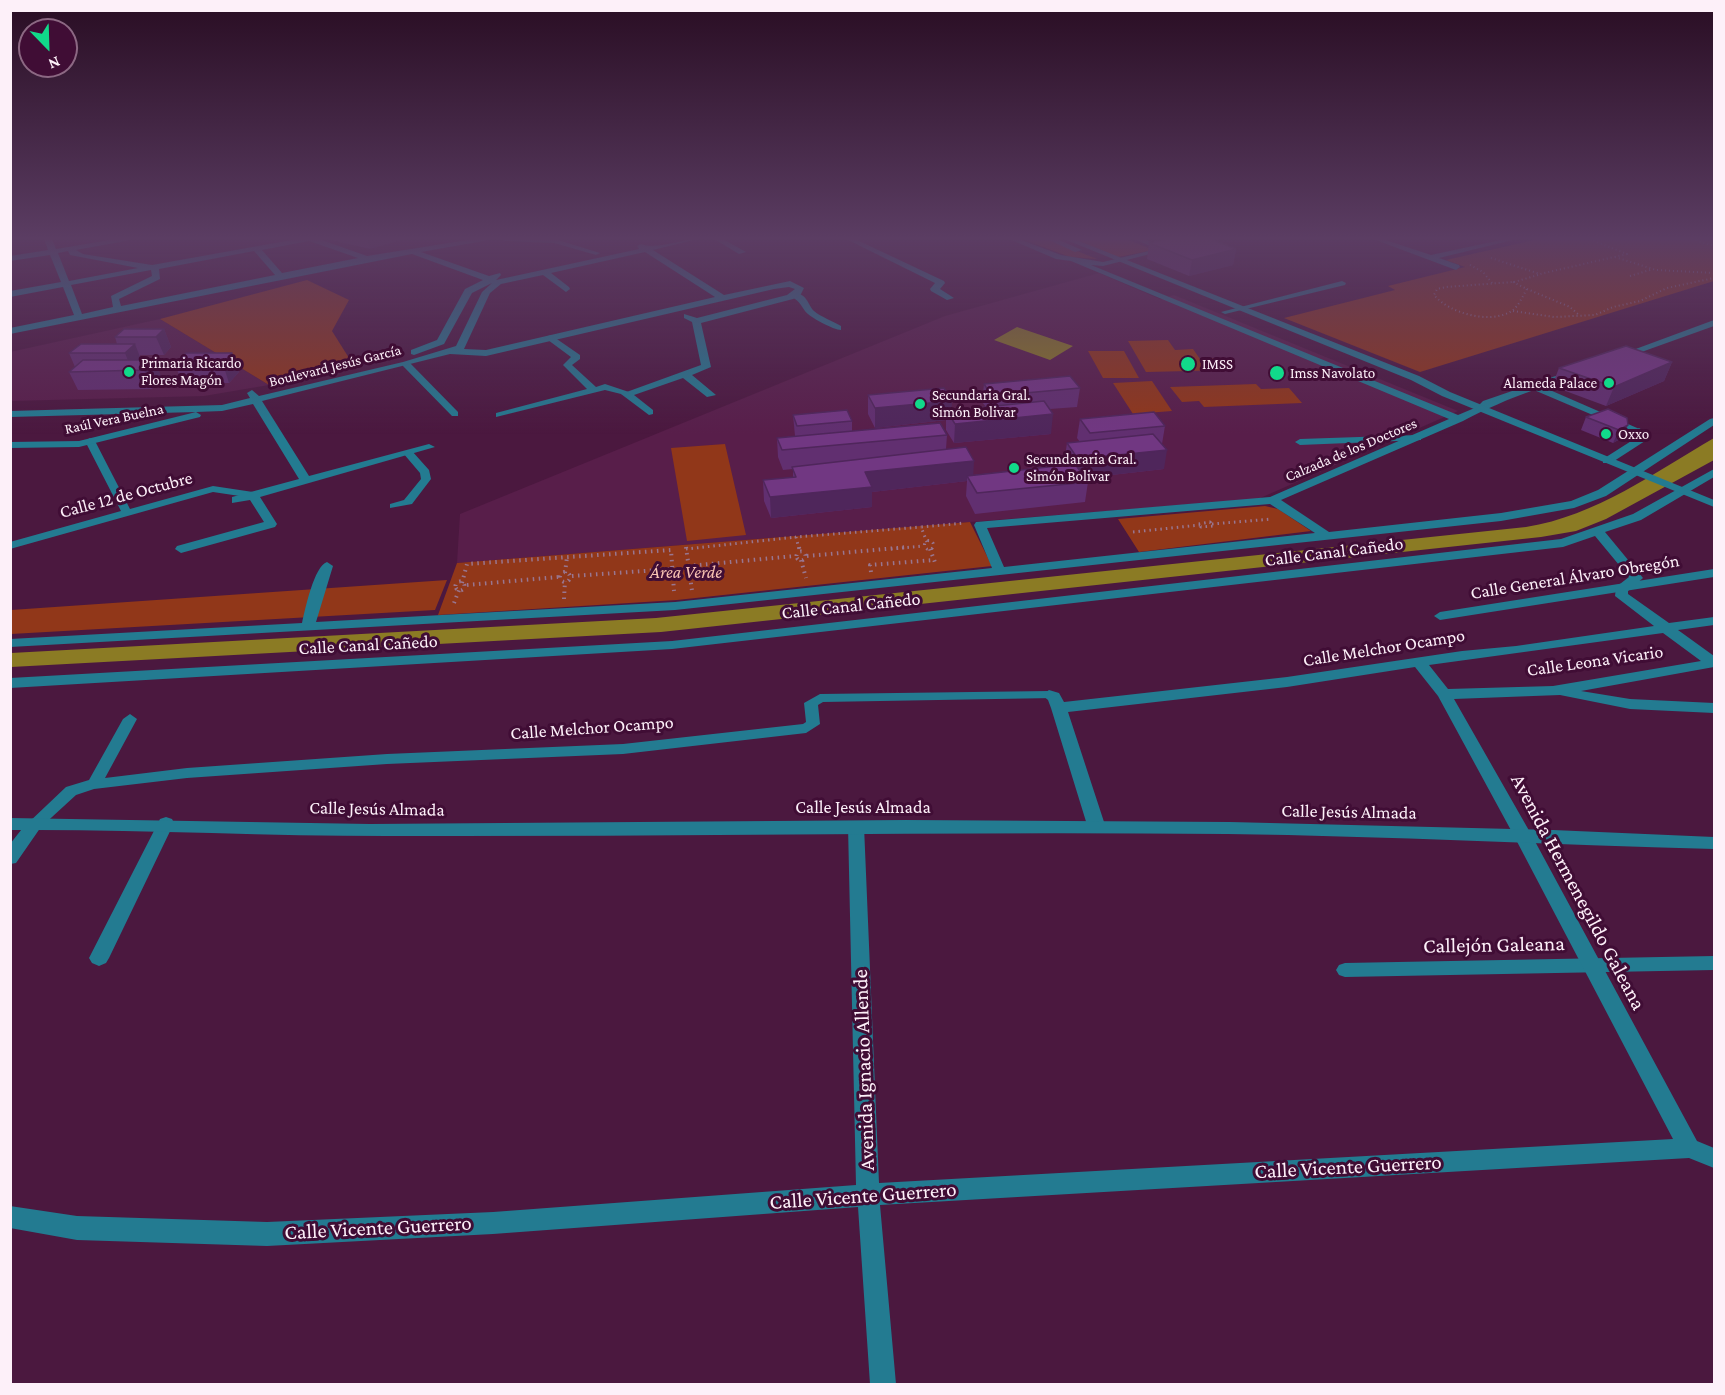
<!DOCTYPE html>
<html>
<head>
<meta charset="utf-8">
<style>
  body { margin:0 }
  #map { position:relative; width:1725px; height:1395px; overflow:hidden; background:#4b183f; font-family:"Crimson Pro",serif }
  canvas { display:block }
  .frame { position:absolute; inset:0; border:12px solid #fdf0f9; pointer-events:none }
  .north { position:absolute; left:18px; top:18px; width:60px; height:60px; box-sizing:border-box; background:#400d35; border:2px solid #8c6883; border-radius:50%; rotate:157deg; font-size:16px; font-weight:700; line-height:24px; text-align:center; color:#fdf0f9 }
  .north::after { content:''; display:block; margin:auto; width:21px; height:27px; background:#11d98a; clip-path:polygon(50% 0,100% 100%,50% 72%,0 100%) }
</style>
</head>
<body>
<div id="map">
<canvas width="1725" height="1395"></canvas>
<div class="frame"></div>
<div class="north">N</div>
</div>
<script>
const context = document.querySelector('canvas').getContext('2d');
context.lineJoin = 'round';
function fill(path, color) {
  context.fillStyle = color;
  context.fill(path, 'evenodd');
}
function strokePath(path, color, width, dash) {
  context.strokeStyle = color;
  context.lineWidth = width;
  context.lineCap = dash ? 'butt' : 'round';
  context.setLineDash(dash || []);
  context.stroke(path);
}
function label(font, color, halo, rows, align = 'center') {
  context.font = font + ' "Crimson Pro",serif';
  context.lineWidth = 6;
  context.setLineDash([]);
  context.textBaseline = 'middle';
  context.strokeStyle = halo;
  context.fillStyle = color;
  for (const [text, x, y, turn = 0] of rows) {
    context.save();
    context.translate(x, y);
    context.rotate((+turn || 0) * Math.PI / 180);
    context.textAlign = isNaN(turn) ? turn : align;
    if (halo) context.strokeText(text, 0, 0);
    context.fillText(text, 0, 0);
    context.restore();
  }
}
const built = new Path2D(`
  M1099,273L1160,299L1174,295L1458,411L1258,499L457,563L460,514L945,316Z
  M160,319L269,385L204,396L11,401L10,352Z`);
const green = new Path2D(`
  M1022,239H1047L1097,259L1070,257Z
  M1074,239H1126L1154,250L1118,257Z
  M1538,239H1714V281L1420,372L1284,318L1395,290L1388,286L1465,267L1446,260Z
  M307,280L349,300L332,331L349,358L289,374L285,380L269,385L160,319Z
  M1168,340L1175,350L1193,349L1200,359L1222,358L1232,370L1146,372L1128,341Z
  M1088,351H1124L1139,378H1103Z
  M1152,381L1172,411L1133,414L1113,383Z
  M1256,384L1261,389L1289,388L1302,403L1204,407L1199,401L1182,402L1170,387Z
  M725,444L746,535L687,541L671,448Z
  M1265,506L1278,509L1311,531L1139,552L1118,519Z
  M970,522L992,566L677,600L438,615L457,563Z
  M447,580L435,610L11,634V610Z`);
const water = new Path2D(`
  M1017,327L1073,346L1050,360L994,340Z
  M1714,438V460L1606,519L1576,531L1541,537L661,632L11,667V653L656,618L1526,527C1596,516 1655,472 1714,438Z`);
const pathFar2 = new Path2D(`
  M1692,239L1714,246
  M1615,257L1656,270L1714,273
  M1491,258L1540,274L1627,254L1589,239
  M1470,265L1483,272L1492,283
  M1630,276L1653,269
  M1513,282L1527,289C1522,297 1518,308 1510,312C1488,324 1449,313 1434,295L1437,289L1446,287Z
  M1514,282L1538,275
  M1527,289L1570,307L1579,315
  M1513,311L1554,317L1595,315L1613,307L1640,301L1667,288L1714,278`);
const pathFar1 = new Path2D(`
  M1210,522L1213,526L1201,527L1198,524Z
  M1212,524L1272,519
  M1133,532L1200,525
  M924.5 545a4.5 4.5 0 1 1 9 0a4.5 4.5 0 1 1-9 0Z
  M927,542L921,527L965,523
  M686,549L796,537
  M799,549L796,537L921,527
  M891,549L923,546`);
const path = new Path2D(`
  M686,547L692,591
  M799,547L800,553
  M930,549L936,565
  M796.5 556a4.5 4.5 0 1 1 9 0a4.5 4.5 0 1 1-9 0Z
  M807,556L908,547
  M801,560L806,578
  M688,566L795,556
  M871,572L870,565L934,560
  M560 577a5 5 0 1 1 10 0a5 5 0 1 1-10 0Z
  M565,573L567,557
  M572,576L673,569
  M455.5 586a4.5 4.5 0 1 1 9 0a4.5 4.5 0 1 1-9 0Z
  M462,583L467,564L671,550L674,591
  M467,585L558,577
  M564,599L565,581
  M454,603L459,590`);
const service = new Path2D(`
  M1342,281L1346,283L1345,285L1225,314L1221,312Z
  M792,293C808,293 807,304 814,311C821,317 833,321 841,326V330C834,330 809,317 805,311C800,304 800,302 792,297Z
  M551,335L580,355V359L572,365L596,387L605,384L629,392V396L605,390L496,417V413L587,389L563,365L571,357L548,340V336Z
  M403,362H409L458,412V416H452L403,366Z
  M1639,428L1644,431L1645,441L1611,463H1603V459L1636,438L1634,431Z
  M1418,435L1421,436V440L1300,445L1295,442L1300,439Z
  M90,438L95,441L130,509L213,486L253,492L258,495L253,498L213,492L10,549V542L121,511L85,441Z
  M408,450L412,451L429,470L431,479L412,504L390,508V504L404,500L421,479L420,473L403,453Z
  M1714,569V577L1440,620L1434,616L1440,612Z
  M1049,691L1056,695L1054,698L823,702L818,705L820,724L806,733L623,754L387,764L187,778L94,789L76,795L40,828H30L27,824L66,787L89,780L123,719L130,714L137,719L105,778L187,768L387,754L623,744L803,724L806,722L804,703L820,694Z
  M1714,956V970L1345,977L1339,975L1336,970L1339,965L1345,963Z`);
const minor = new Path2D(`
  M44,239H52L56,249L115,239H130L126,241L76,250L83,254L152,265L297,239H319L367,256L473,239H488L484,241L421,252L489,276L500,273L501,275L496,280L639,249L637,246L641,244C657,250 680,239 698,239L653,250L724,295L790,281L804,288L800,296L793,299L701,323L711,367L692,375L716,395L707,397L683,378L634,395L653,410V414L649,415L621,394L701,365L692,322L684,318V314L697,318L787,295L795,289L789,287L774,289L486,356L450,354L262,401L309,476L429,444L435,447L260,497L277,524L275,527L181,553L175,549L177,546L264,522L250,500L232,503V497L299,479L253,404L222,411L196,412L201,415L200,417L79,447L10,448V442L79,441L196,412L10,417V411L222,405L250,398L247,393L252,390L259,396L403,362L456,346L482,292L492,283L472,293L444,344L414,355L411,354V350L437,340L465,289L483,280L412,254L10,334V328L74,315L63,287L10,297V291L61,282L50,255L10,261V256L48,250ZM309,241L358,258L282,273L262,250ZM68,251L70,255L138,268L69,281L58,253ZM254,251L275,275L121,306L119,299L160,279L159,269ZM645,252L715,297L486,350L464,349L490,293L501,284L543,275L566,292L570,289L569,287L551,273ZM151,270L152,276L111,296L113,307L82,314L71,285Z
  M501,239H555L600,253L596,255L554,243L505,241Z
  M714,239H723L746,252L739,254Z
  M846,239H855L944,281L945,283L940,289L954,298L947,300L931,291L930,289L935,283Z
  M1009,239H1019L1061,255L1103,262L1157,249L1134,239H1144L1170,249L1103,266L1091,265L1458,415L1477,407L1483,401L1573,370L1578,373L1577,375L1543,387L1644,431L1635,433L1534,390C1508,399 1486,409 1463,421L1281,500L1329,532L1501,513L1571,501L1598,490L1710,419L1714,418V425L1606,496L1574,508L1501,521L675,610L10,647V639L302,623C305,610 314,566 327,562L333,566L316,622L675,602L992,568L974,525L976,522L1270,497L1449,419L1071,261L1056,259ZM1270,504L1315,533L1004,567L987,528Z
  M1373,239H1383L1431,255L1505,239H1517L1439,258L1459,265L1460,267L1456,270Z
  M1714,320V326L1622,359L1614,357Z
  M1714,469V477L1641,520L1605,532L1643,578L1628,591V594L1669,623L1714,617V625L1678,630L1714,656V667L1581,691L1630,699L1714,703V713L1630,709L1560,695L1454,699L1531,834L1697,1141L1714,1148V1168L1689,1158L880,1205L896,1384H870L858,1207L493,1234L267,1246L77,1240L10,1228V1206L77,1216L267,1222L493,1212L856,1185L848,826L850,822H862L864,826L879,1183L1673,1139L1513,834L1438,696L1415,667L1287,687L1068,712L1106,828L1103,832H1091L1088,828L1051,708L1048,700L1042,695L1049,690L1059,693L1064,702L1287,677L1462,651L1516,646L1654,626L1615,596L1616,587L1629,577L1595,536L1563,547L672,649L10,688V678L672,641L1561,539L1633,514ZM1663,633L1701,661L1553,686L1448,689L1429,665Z
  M166,817L172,819L174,823L109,958L106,963L99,966L92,963L89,958L158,823L160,819Z
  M35,818L41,820L43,824L16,863L10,864V844L29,820Z`);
const tertiary = new Path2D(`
  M1047,239H1057L1082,250L1075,252Z
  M1064,239H1074L1419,376L1450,392L1714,500V507L1442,396L1411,380Z
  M10,818L370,824L906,820L1230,822L1553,830L1714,837V849C1552,845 1389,836 1227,834C947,831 667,837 387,836C262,836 136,829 10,830Z`);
const wall = new Path2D(`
  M329,239H404L370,249L330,240Z
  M1149,243L1236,249L1233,265L1189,276L1147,259Z
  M164,329L171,347L164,355H140L141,360L162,378L152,389L78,390L69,372L75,367L69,353L117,344L115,337Z
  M232,353L239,372L229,383H182L175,364Z
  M1672,362L1664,381L1606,406L1552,386L1559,368Z
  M984,384L1080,388L1077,407L1050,409L1051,434L954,443L946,430V420L875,428L868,414V395L951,410L986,407L982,402Z
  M1608,409L1622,438L1613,443L1581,430L1586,417Z
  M793,415L852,421V431L947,435L946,449L973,475L1066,465L1064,463L1067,443L1080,442L1077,438L1080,419L1165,426L1162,444L1164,469L1085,478L1088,482L1085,502L975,514L966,496L967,481L872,492V507L771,518L764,501L763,480L793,478V469L783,470L778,457L777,438L795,436Z`);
const shadedWall = new Path2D(`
  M367,239H404L370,249Z
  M1236,249L1233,265L1189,276L1192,260Z
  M164,329L171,347L164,355L156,337Z
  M135,344L142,362L132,371L125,353Z
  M232,353L239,372L229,383L223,364Z
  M154,360L162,378L152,389L144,370Z
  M1672,362L1664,381L1606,406L1614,387Z
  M952,401L951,418L947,411L946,420L875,428V408Z
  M1053,414L1051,434L954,443L955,424Z
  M1628,425L1622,438L1613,443L1619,430Z
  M1167,450L1164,469L1076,479L1078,459Z
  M974,461L973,480L967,476V481L872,492V507L771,518L770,497L865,472Z`);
const building = new Path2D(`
  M1169,239H1211L1236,249L1192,260L1149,243Z
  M124,329H164L156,337H115Z
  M81,344H135L125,353H69Z
  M1626,346L1672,362L1614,387L1559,368Z
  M186,353H232L223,364H175Z
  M83,360H154L144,370L69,372Z
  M1070,376L1080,388L992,396L984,384Z
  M944,388L952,401L875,408L868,395Z
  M1044,401L1053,414L955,424L947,411Z
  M1608,409L1627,418L1628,425L1619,430L1586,417Z
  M847,410L852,421L797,426L793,415Z
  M1154,412L1165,426L1090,433L1080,419Z
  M940,423L947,435L782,450L777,438Z
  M1153,434L1167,450L1078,459L1067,443Z
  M966,447L974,461L865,472L872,487L770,497L763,480L796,477L792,467Z
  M1075,464L1088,482L977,493L967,476Z`);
const markers = [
  [1188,364,8,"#11d98a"],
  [129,372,6,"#11d98a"],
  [1277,373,8,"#11d98a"],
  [1609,383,6,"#11d98a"],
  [920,404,6,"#11d98a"],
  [1606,434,6,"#11d98a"],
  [1014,468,6,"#11d98a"]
];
const farPoinames = [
  ["Primaria Ricardo",141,363],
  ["Flores Magón",141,380],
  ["IMSS",1202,364],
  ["Imss Navolato",1290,373],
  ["Alameda Palace",1597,383,"right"],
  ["Secundaria Gral.",932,395],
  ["Simón Bolivar",932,412],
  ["Oxxo",1618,434],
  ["Secundararia Gral.",1026,459],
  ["Simón Bolivar",1026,476]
];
const farStreetnames = [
  ["Boulevard Jesús García",335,366,-14],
  ["Raúl Vera Buelna",114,419,-12],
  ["Calzada de los Doctores",1351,450,-23]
];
const streetNames = [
  ["Calle 12 de Octubre",126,495,-15],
  ["Calle Canal Cañedo",1334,552,-7],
  ["Calle General Álvaro Obregón",1575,577,-9],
  ["Calle Canal Cañedo",851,606,-6],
  ["Calle Canal Cañedo",368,645,-3],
  ["Calle Melchor Ocampo",1384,648,-9],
  ["Calle Leona Vicario",1595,661,-8],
  ["Calle Melchor Ocampo",592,728,-4],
  ["Calle Jesús Almada",863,807],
  ["Calle Jesús Almada",377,809,1],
  ["Calle Jesús Almada",1349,812,1]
];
const parkNames = [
  ["Área Verde",686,572]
];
const nearStreetnames = [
  ["Avenida Hermenegildo Galeana",1578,892,62],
  ["Callejón Galeana",1494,945,-1],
  ["Avenida Ignacio Allende",864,1070,-92],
  ["Calle Vicente Guerrero",1348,1167,-3],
  ["Calle Vicente Guerrero",863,1196,-4],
  ["Calle Vicente Guerrero",378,1228,-3]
];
fill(built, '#581e4a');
fill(green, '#913719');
fill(water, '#8b7b24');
strokePath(pathFar2, '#997690', 2, [1, 3]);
strokePath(pathFar1, '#997690', 3, [1.5, 4]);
strokePath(path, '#997690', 4, [1.5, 4.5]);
fill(service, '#237b91');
fill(minor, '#237b91');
fill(tertiary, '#237b91');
fill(wall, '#612f70');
fill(shadedWall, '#4f265b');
fill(building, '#713782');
strokePath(building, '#4f265b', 1.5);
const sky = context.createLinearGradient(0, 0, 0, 434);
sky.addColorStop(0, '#290d23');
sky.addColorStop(0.55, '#5b3d63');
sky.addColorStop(1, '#5b3d6300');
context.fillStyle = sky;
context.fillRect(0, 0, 1725, 434);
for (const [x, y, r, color] of markers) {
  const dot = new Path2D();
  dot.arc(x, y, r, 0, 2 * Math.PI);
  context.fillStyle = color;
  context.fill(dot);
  strokePath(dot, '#400d35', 2);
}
label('15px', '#fdf0f9', '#400d35', farPoinames, 'left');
label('15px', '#fdf0f9', '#400d35', farStreetnames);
label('18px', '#fdf0f9', '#400d35', streetNames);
label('italic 18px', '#f9c4b3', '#400d35', parkNames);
label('21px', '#fdf0f9', '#400d35', nearStreetnames);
</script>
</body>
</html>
